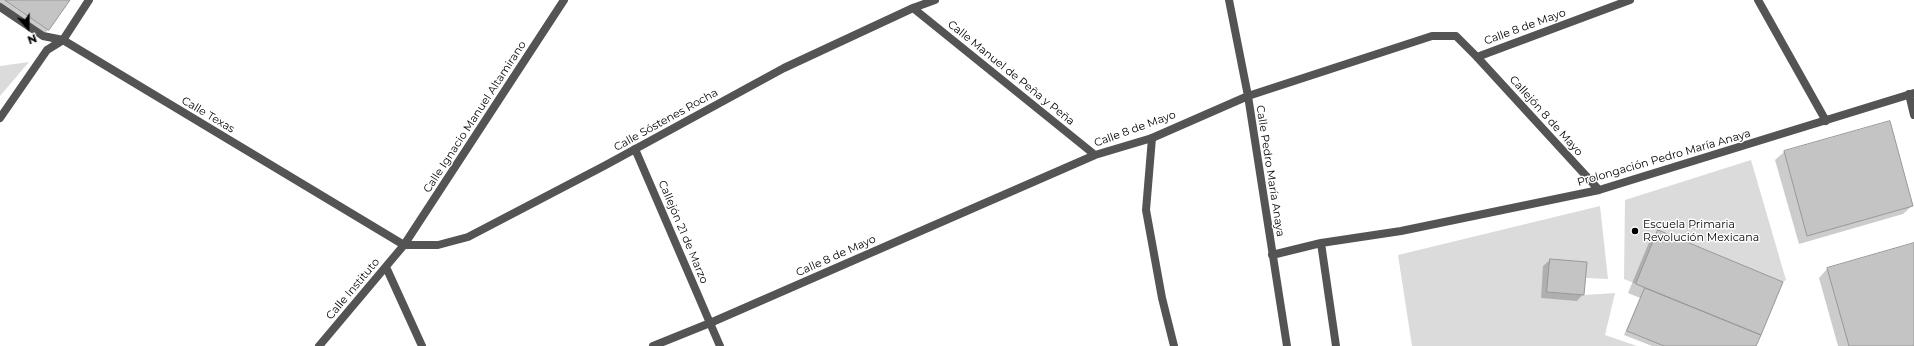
<!DOCTYPE html>
<html>
<head>
<meta charset="utf-8">
<style>
  body { margin:0 }
  #map { position:relative; width:1914px; height:346px; overflow:hidden; background:#fff; font-family:Montserrat,sans-serif }
  canvas { display:block }
  .north { position:absolute; left:8px; top:8px; width:40px; height:40px; -webkit-text-stroke:3px #fff; paint-order:stroke; rotate:160deg; font-size:11px; font-weight:700; line-height:16px; text-align:center; color:#000 }
  .north::after { content:''; display:block; margin:auto; width:14px; height:18px; background:#000; clip-path:polygon(50% 0,100% 100%,50% 72%,0 100%) }
</style>
</head>
<body>
<div id="map">
<canvas width="1914" height="346"></canvas>
<div class="north">N</div>
</div>
<script>
const context = document.querySelector('canvas').getContext('2d');
context.lineJoin = 'round';
function fill(path, color) {
  context.fillStyle = color;
  context.fill(path, 'evenodd');
}
function strokePath(path, color, width, dash) {
  context.strokeStyle = color;
  context.lineWidth = width;
  context.lineCap = dash ? 'butt' : 'round';
  context.setLineDash(dash || []);
  context.stroke(path);
}
function label(font, color, halo, rows, align = 'center') {
  context.font = font + ' Montserrat,sans-serif';
  context.lineWidth = 3;
  context.setLineDash([]);
  context.textBaseline = 'middle';
  context.strokeStyle = halo;
  context.fillStyle = color;
  for (const [text, x, y, turn = 0] of rows) {
    context.save();
    context.translate(x, y);
    context.rotate((+turn || 0) * Math.PI / 180);
    context.textAlign = isNaN(turn) ? turn : align;
    if (halo) context.strokeText(text, 0, 0);
    context.fillText(text, 0, 0);
    context.restore();
  }
}
const green = new Path2D(`
  M29,62L0,96V66Z
  M1751,160L1786,280L1783,282L1658,230L1636,284L1624,279L1625,200Z
  M1600,206L1608,279L1586,278V262L1550,259L1547,292L1584,295L1615,293L1605,335L1637,346H1412L1398,255Z`);
const shadow = new Path2D(`
  M0,0H69L49,29L42,36L0,8Z
  M1889,122L1912,206L1903,214L1799,244L1775,160L1784,152Z
  M1658,232L1782,282L1755,346H1652L1624,335L1640,298L1628,293L1650,240Z
  M1914,244V346H1838L1819,278L1827,269Z
  M1550,260L1583,294L1577,301L1541,298L1543,266Z`);
const building = new Path2D(`
  M5,0H70L49,30Z
  M1890,121L1913,206L1807,236L1784,151Z
  M1658,230L1783,282L1761,335L1636,284Z
  M1914,243V346H1849L1827,268Z
  M1550,259L1587,262L1584,295L1547,292Z
  M1645,288L1761,335L1756,346H1664L1627,331Z`);
const service = new Path2D(`
  M0,7L43,36L63,40
  M0,118L47,50L63,40
  M1152,138L1146,210L1162,298L1174,346
  M635,149L710,323`);
const minor = new Path2D(`
  M89,0L63,40L404,245
  M1229,0L1248,96L1287,346
  M1758,0L1826,121
  M913,8L1095,155
  M1477,57L1630,0
  M1909,94L1914,115
  M1321,243L1336,346
  M404,245H438L468,237L604,166L784,68L913,8L935,0
  M1272,255L1321,243L1401,231L1599,190L1914,93
  M386,267L422,346
  M710,323L720,346
  M319,346L404,245L564,0
  M653,346L710,323L1095,155L1152,138L1248,96L1432,36H1456L1477,57L1599,190`);
const markers = [
  [1635,231,4,"#000"]
];
const streetNames = [
  ["Calle 8 de Mayo",1525,27,-20],
  ["Calle Manuel de Peña y Peña",1011,73,39],
  ["Calle Texas",208,115,31],
  ["Callejón 8 de Mayo",1546,116,48],
  ["Calle Ignacio Manuel Altamirano",475,117,-57],
  ["Calle Sóstenes Rocha",666,120,-29],
  ["Calle 8 de Mayo",1135,129,-20],
  ["Prolongación Pedro María Anaya",1664,158,-16],
  ["Calle Pedro María Anaya",1270,171,81],
  ["Callejón 21 de Marzo",683,232,67],
  ["Calle 8 de Mayo",836,256,-24],
  ["Calle Instituto",353,289,-50]
];
const poiNames = [
  ["Escuela Primaria",1643,225],
  ["Revolución Mexicana",1643,238]
];
fill(green, '#dbdbdb');
fill(shadow, '#0003');
fill(building, '#c4c4c4');
strokePath(building, '#989898', 1);
strokePath(service, '#545454', 8);
strokePath(minor, '#545454', 8);
for (const [x, y, r, color] of markers) {
  const dot = new Path2D();
  dot.arc(x, y, r, 0, 2 * Math.PI);
  context.fillStyle = color;
  context.fill(dot);
  strokePath(dot, '#fff', 1.5);
}
label('11px', '#000', '#fff', streetNames);
label('11px', '#000', '#fff', poiNames, 'left');
</script>
</body>
</html>
